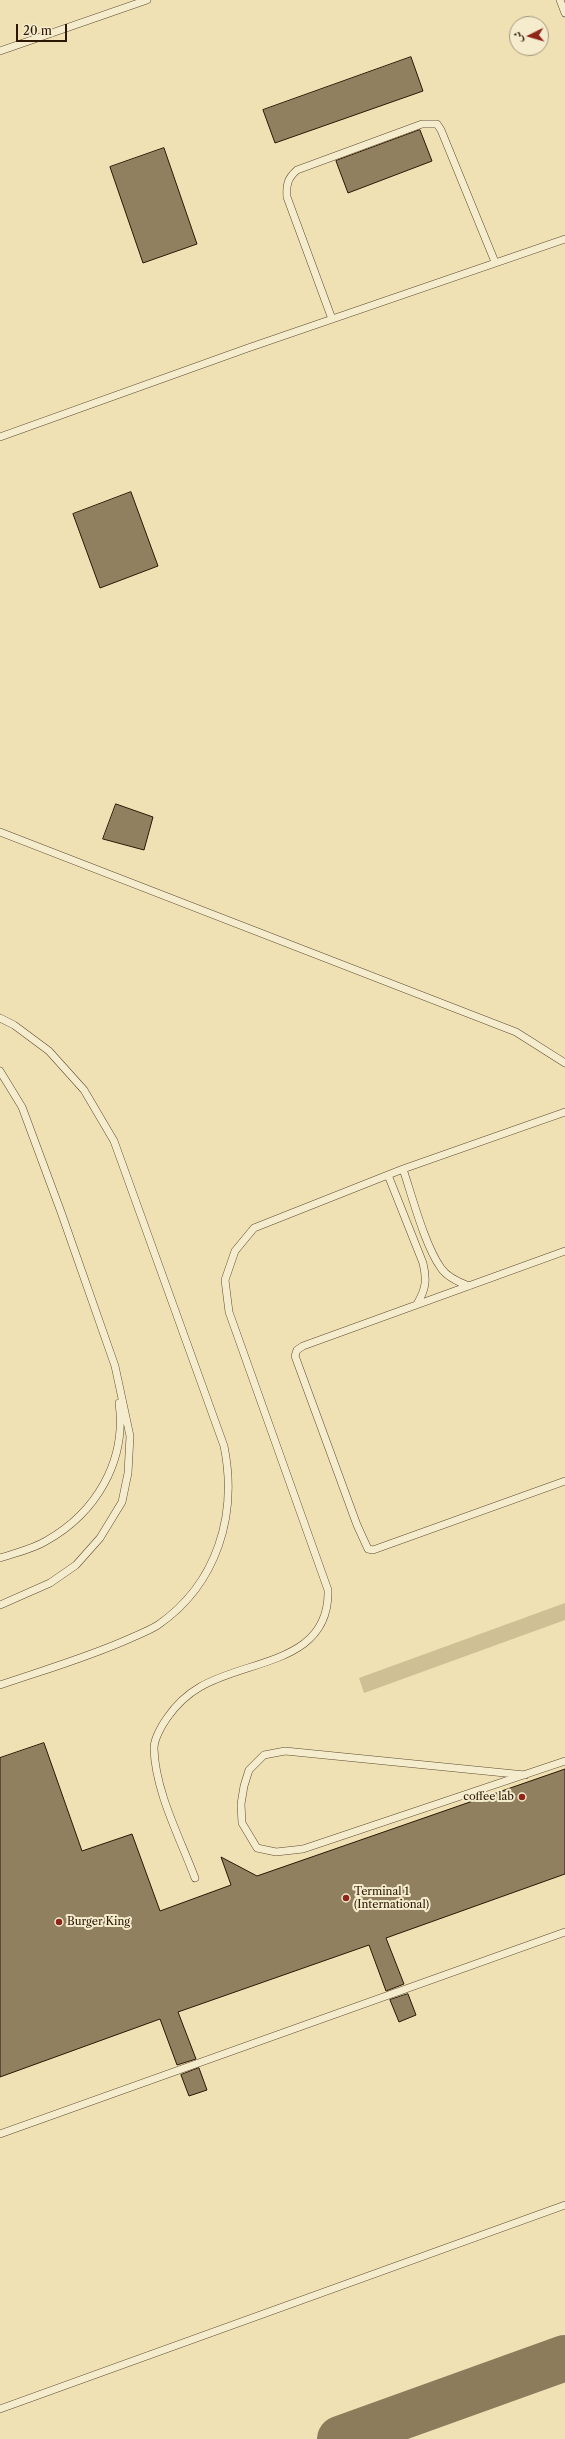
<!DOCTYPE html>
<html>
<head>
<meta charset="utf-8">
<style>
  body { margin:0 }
  #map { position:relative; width:565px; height:2439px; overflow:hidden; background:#efe1b3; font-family:"Libre Caslon Text",Amiri,serif }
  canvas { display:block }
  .north { position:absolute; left:509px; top:16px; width:40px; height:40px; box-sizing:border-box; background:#f5ecce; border:1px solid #a4977d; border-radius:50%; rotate:265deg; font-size:11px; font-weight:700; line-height:16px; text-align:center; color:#2b1704 }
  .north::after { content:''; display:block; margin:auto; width:14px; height:18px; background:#8f2418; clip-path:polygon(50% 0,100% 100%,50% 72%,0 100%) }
  .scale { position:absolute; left:16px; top:24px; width:51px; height:18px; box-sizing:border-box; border:2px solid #2b1704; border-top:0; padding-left:5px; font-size:12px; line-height:14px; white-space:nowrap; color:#2b1704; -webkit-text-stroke:3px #f5ecce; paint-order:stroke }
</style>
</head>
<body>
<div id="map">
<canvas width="565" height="2439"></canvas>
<div class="north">ش</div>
<div class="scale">20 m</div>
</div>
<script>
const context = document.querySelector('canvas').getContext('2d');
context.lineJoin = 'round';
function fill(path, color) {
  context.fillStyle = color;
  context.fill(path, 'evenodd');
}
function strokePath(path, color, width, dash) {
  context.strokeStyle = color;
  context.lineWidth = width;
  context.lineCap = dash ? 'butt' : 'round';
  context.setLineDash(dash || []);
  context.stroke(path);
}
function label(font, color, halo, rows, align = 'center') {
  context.font = font + ' "Libre Caslon Text",serif';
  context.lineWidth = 4;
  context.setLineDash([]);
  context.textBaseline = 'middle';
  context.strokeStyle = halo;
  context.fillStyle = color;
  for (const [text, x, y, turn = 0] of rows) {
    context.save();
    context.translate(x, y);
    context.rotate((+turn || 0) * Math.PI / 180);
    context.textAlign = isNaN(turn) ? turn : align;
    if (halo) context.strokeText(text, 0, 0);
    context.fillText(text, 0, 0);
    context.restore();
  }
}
const green = new Path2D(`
  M565,1603V1620L364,1693L359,1678Z`);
const taxiway = new Path2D(`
  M340,2439L565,2358`);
const building = new Path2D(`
  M411,57L423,91L275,143L263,110Z
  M420,130L432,161L348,193L336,161Z
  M164,148L197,244L143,263L110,167Z
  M131,492L158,566L100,588L73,514Z
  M116,804L153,817L144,850L103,839Z
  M44,1743L82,1851L132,1834L160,1911L231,1885L221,1857L257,1876L565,1769V1874L386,1938L404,1984L386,1991L369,1945L178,2012L196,2059L177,2065L160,2019L0,2077V1758Z
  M408,1994L416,2015L399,2022L390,2000Z
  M199,2068L207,2090L189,2096L181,2075Z`);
const service = new Path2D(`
  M560,0L565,13
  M0,51L147,0
  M332,319L287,197C286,184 288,178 297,170L422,124H437L441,130L495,262
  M0,437L248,348L565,239
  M0,832L516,1032L565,1063
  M0,1018L14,1025L49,1051L84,1090L114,1141L224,1446C238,1515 217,1584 158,1625C150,1630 140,1634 131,1638C89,1657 44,1670 0,1685
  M0,1071L22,1107L61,1212L115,1366L130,1436L128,1473L122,1502L100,1538L76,1565L50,1583L0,1605
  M403,1169C412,1196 425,1246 441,1268C447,1277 458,1282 469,1286
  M388,1175L423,1263C427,1280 426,1289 417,1304
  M565,1251L303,1346L297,1350L295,1356L357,1525L368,1549L373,1550L565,1481
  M0,1558C15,1553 33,1549 46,1541C96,1513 127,1461 119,1403
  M525,1775L285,1751L264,1755L249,1770L244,1786L241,1804L242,1823L257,1848L276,1852L303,1849L565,1761
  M195,1878C180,1838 155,1791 154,1748C154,1739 162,1725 167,1718C176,1705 186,1695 200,1687C247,1659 330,1664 328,1590L229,1312L225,1280L235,1251L254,1228L403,1169L565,1112
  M0,2134L565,1932
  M0,2409L565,2205`);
const markers = [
  [522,1797,4,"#8f2418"],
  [346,1898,4,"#8f2418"],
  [59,1922,4,"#8f2418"]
];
const poiNames = [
  ["coffee lab",514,1797,"right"],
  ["Terminal 1",354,1892],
  ["(International)",354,1905],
  ["Burger King",67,1922]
];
fill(green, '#cebf95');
strokePath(taxiway, '#8d7c5c', 46);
fill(building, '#91805f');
strokePath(building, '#2b1704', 1);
strokePath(service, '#5c4a30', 8);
strokePath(service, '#f5ecce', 7);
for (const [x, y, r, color] of markers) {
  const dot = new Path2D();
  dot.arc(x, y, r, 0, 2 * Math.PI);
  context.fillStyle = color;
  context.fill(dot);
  strokePath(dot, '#f5ecce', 1.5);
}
label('11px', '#2b1704', '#f5ecce', poiNames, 'left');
</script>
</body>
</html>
